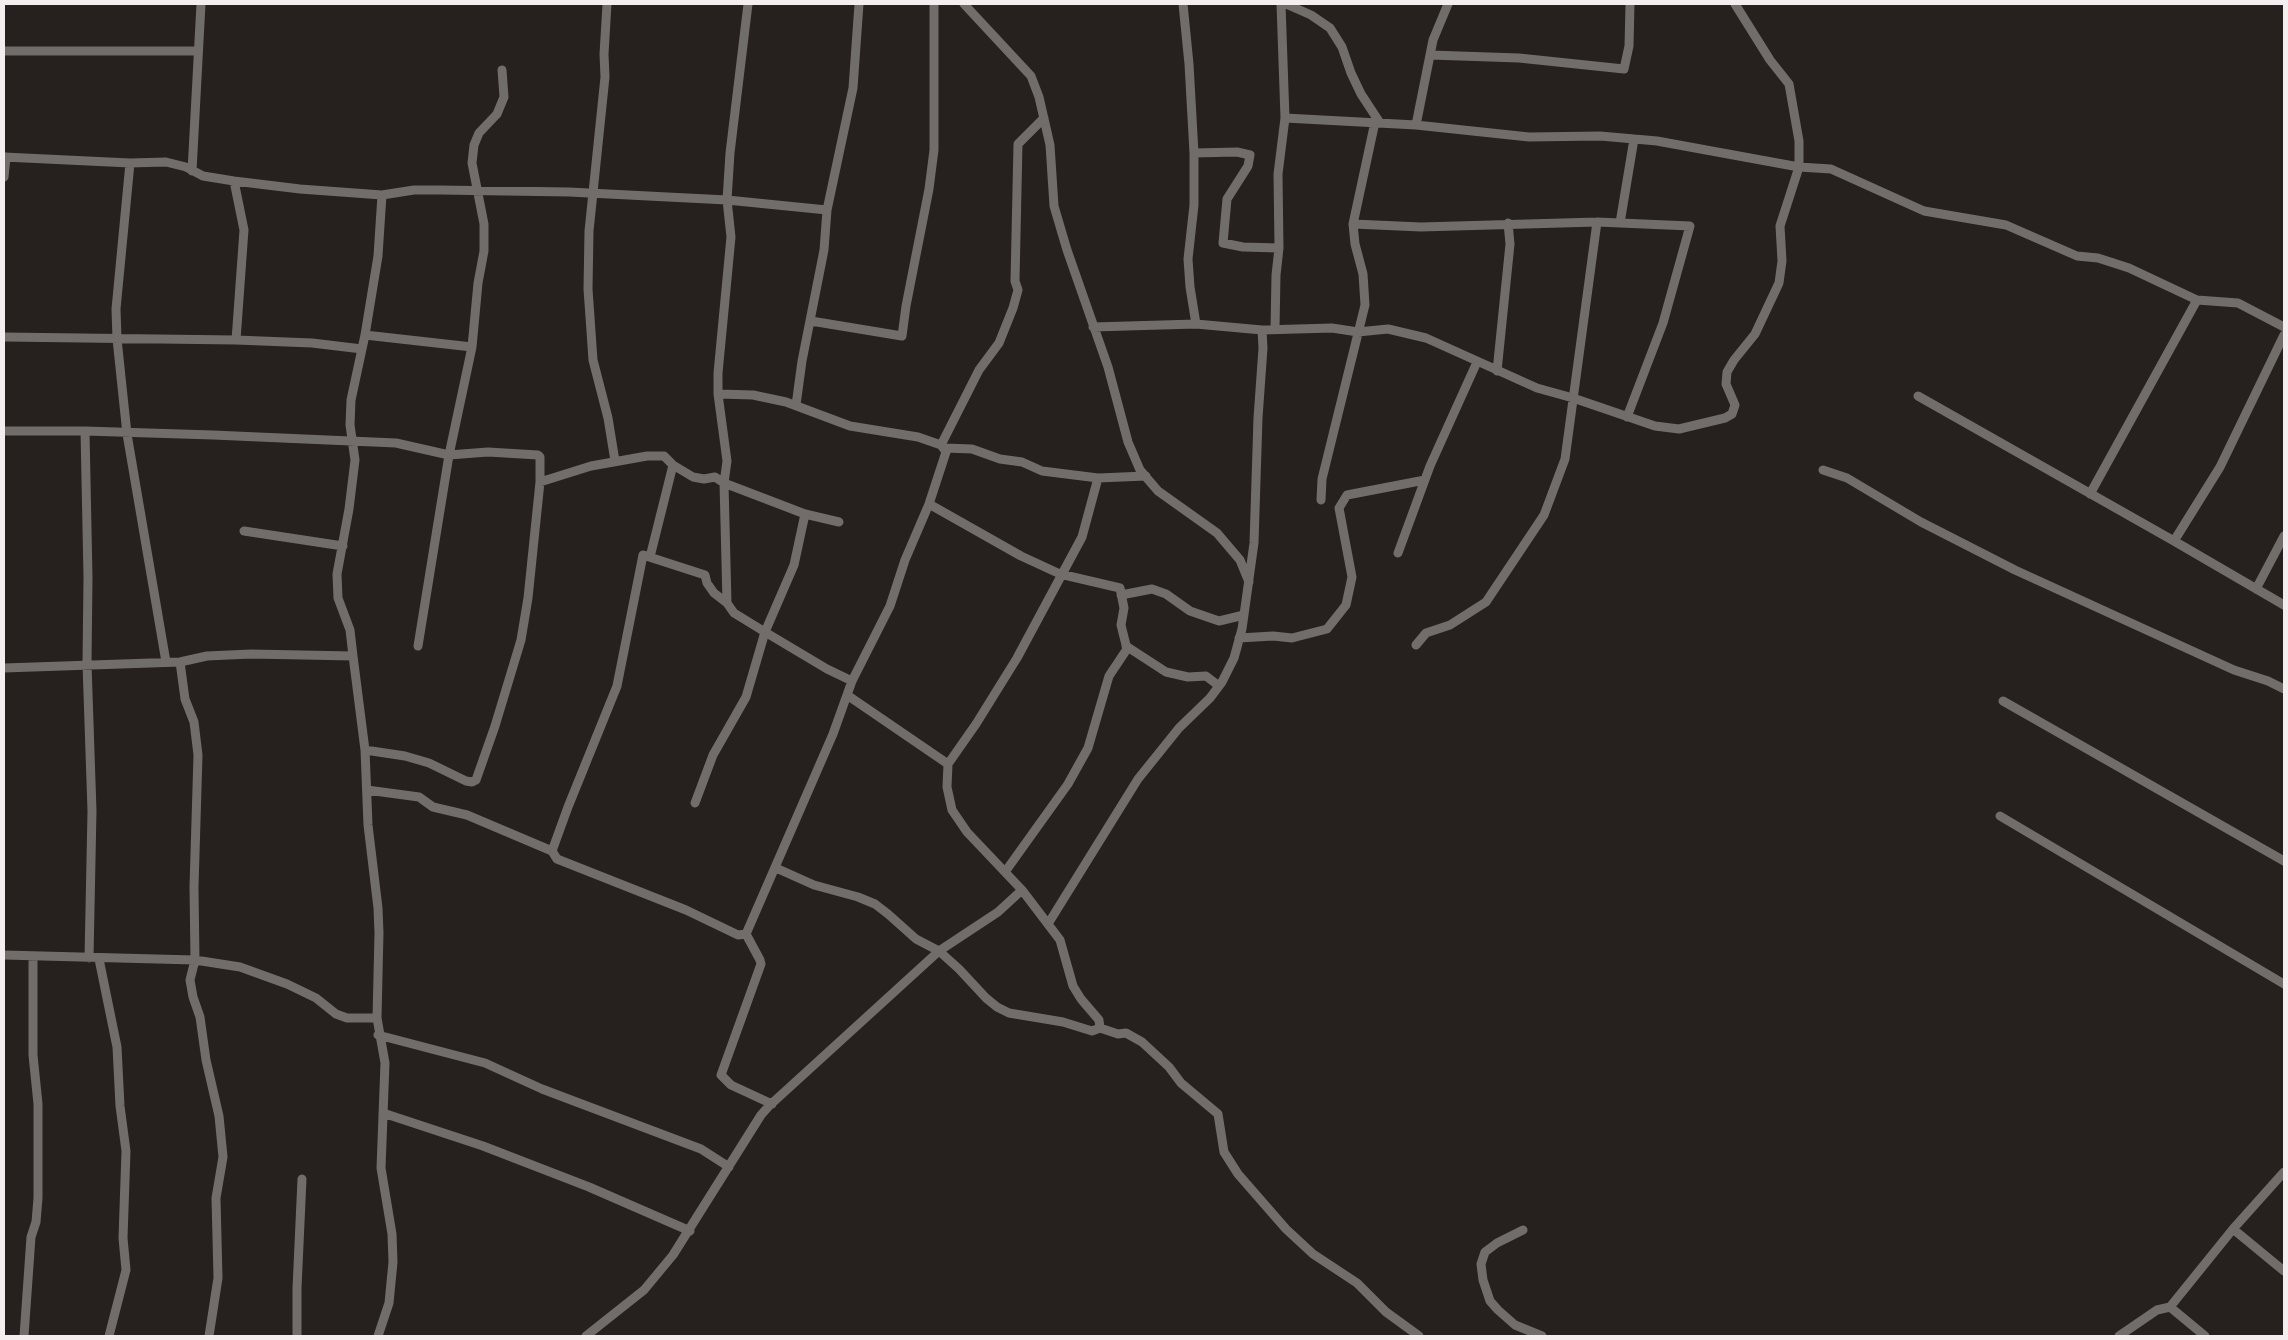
<!DOCTYPE html>
<html>
<head>
<meta charset="utf-8">
<style>
  body { margin:0 }
  #map { position:relative; width:2288px; height:1340px; overflow:hidden; background:#26201e; font-family:Mulish,sans-serif }
  canvas { display:block }
  .frame { position:absolute; inset:0; border:5px solid #f4efee; pointer-events:none }
</style>
</head>
<body>
<div id="map">
<canvas width="2288" height="1340"></canvas>
<div class="frame"></div>
</div>
<script>
const ctx = document.querySelector('canvas').getContext('2d');
ctx.lineJoin = 'round';
const poly = rows => new Path2D(rows.map(r => 'M' + r).join(''));
function strokePath(path, color, width, dash) { ctx.strokeStyle = color; ctx.lineWidth = width; ctx.lineCap = dash ? 'butt' : 'round'; ctx.setLineDash(dash || []); ctx.stroke(path); }
strokePath(poly([
  [607,4,604,54,605,77,589,231,588,289,593,360,608,418,615,461],
  [964,4,1031,76,1039,97,1050,145,1054,206,1067,250,1108,367,1128,442,1140,470,1158,491,1217,533,1240,560,1249,582],
  [1183,4,1189,64,1194,153,1194,205,1188,259,1190,287,1196,324],
  [1286,4,1311,15,1330,28,1342,47,1351,73,1361,94,1380,123],
  [4,51,197,51],
  [1430,55,1519,58,1624,69,1629,46,1630,4],
  [1285,118,1416,125,1529,137,1600,136,1657,141,1799,167,1831,169,1924,211,2006,225,2077,256,2098,258,2129,268,2197,300,2238,303,2284,327],
  [1416,125,1433,40,1448,4],
  [1194,153,1237,152,1250,155,1248,166,1227,199,1223,243,1243,247,1279,248],
  [4,157,130,163,166,162,186,167,203,176,234,181,300,189,382,195,414,190,440,190,569,192,727,200,827,210,853,88,859,4],
  [130,163,116,309,117,339,127,434,166,662],
  [192,171,201,4],
  [4,177,6,157],
  [234,181,244,230,236,340],
  [1620,223,1634,139],
  [1353,224,1421,227,1597,222],
  [811,321,902,336,906,306,929,189,934,150,934,4],
  [1093,327,1196,324,1262,330,1332,328,1358,332,1388,329,1426,338,1537,388,1573,398,1655,426,1679,429,1725,418,1732,414,1735,405,1726,384,1727,372,1734,360,1755,334,1779,283,1782,261,1780,226,1799,167,1799,141,1789,84,1770,60,1735,4],
  [1275,329,1276,275,1279,248,1278,174,1285,118,1281,4],
  [365,335,472,347],
  [2284,335,2220,467,2174,541,2284,605],
  [4,337,236,340,312,343,362,349],
  [1497,371,1510,244,1508,223],
  [1918,396,2174,541],
  [796,405,802,361,824,250,827,210],
  [4,431,85,431,213,435,396,443,449,455,488,452,538,455,540,457,540,482,528,598,521,640,495,726,476,780,472,782,466,781,429,763,405,756,365,750],
  [85,431,88,577,87,664,92,811,89,958],
  [941,445,979,370,999,343,1013,308,1018,290,1015,281,1018,144,1044,118],
  [945,448,972,449,1000,459,1022,462,1042,471,1098,478],
  [1823,470,1847,478,1921,522,2015,570,2234,670,2268,681,2284,689],
  [540,482,591,466,647,456,664,456,673,465,693,477,704,479,715,477,724,483,805,514,839,522],
  [2090,494,2197,300],
  [1321,500,1322,479,1365,305,1363,274,1355,244,1353,224,1375,122],
  [929,504,1021,556,1060,574,1120,588,1124,608,1121,625,1127,649],
  [805,514,794,565,765,632,827,669,852,681],
  [244,531,343,546],
  [1398,553,1430,466,1477,362],
  [650,557,673,465],
  [2256,589,2284,536],
  [1121,595,1152,589,1166,594,1190,611,1219,621,1244,615],
  [727,603,724,483,727,461,718,394,718,373,731,237,727,200,730,153,748,4],
  [1239,638,1273,636,1292,638,1327,629,1346,605,1352,577,1339,508,1347,495,1425,480],
  [1416,645,1426,633,1450,625,1486,602,1544,515,1565,459,1597,222,1690,226,1663,323,1627,417],
  [418,646,449,455,472,347,478,283,484,251,484,224,472,163,474,145,479,133,497,114,504,97,502,70],
  [353,656,365,750,368,825,378,908,379,933,377,1018,385,1063,381,1168,392,1234,393,1262,389,1303,378,1336],
  [180,662,185,699,194,722,198,755,194,887,195,960,190,980,193,997,200,1017,206,1060,219,1116,223,1157,216,1198,218,1278,209,1336],
  [4,668,180,662,207,656,251,654,353,656,350,630,338,598,337,574,349,509,355,460,350,425,351,400,365,335,378,256,382,195],
  [847,695,948,764,947,787,952,810,967,832,1022,890,1060,940,1073,986,1081,999,1099,1020,1100,1028],
  [2003,701,2284,861],
  [948,764,976,724,1017,658,1082,537,1098,478,1146,476],
  [367,790,419,797,433,807,467,815,552,851,557,859,686,910,738,935,746,934,833,734,852,681,890,606,905,560,929,504,946,452,941,445,918,437,850,426,786,402,753,395,718,394],
  [2000,816,2284,984],
  [552,851,568,807,617,686,643,555,705,575,707,583,714,593,727,603,734,613,765,632,746,697,713,755,695,803],
  [776,868,814,885,858,897,875,904,888,914,916,939,939,951,959,969,986,998,997,1007,1009,1013,1063,1022,1092,1031,1100,1028,1118,1034,1126,1033,1142,1042,1169,1067,1181,1083,1218,1114,1224,1152,1238,1174,1286,1229,1313,1254,1357,1283,1386,1312,1419,1336],
  [1005,872,1068,784,1088,748,1109,676,1127,649,1126,646,1166,672,1188,677,1206,676,1219,686],
  [1048,924,1138,779,1179,728,1210,698,1222,682,1234,658,1242,629,1254,543,1258,418,1263,348,1262,330],
  [746,934,760,960,761,964,721,1075,731,1085,772,1104],
  [4,955,195,960,240,967,287,984,316,998,336,1014,347,1018,377,1018],
  [99,959,117,1047,120,1106,126,1151,123,1238,126,1270,109,1336],
  [378,1035,485,1063,542,1089,701,1149,729,1167],
  [383,1113,483,1146,589,1187,690,1231],
  [2233,1229,2284,1271],
  [1523,1230,1497,1243,1485,1252,1481,1264,1483,1280,1490,1301,1498,1310,1515,1325,1542,1336],
  [2170,1307,2205,1336],
  [24,1336,31,1237,36,1222,38,1198,38,1104,33,1055,33,957],
  [297,1336,297,1288,302,1179],
  [586,1336,644,1290,673,1255,761,1115,769,1106,939,951,998,912,1022,890],
  [2119,1336,2157,1310,2170,1307,2233,1229,2284,1172]
]), '#706d6b', 9);
</script>
</body>
</html>
